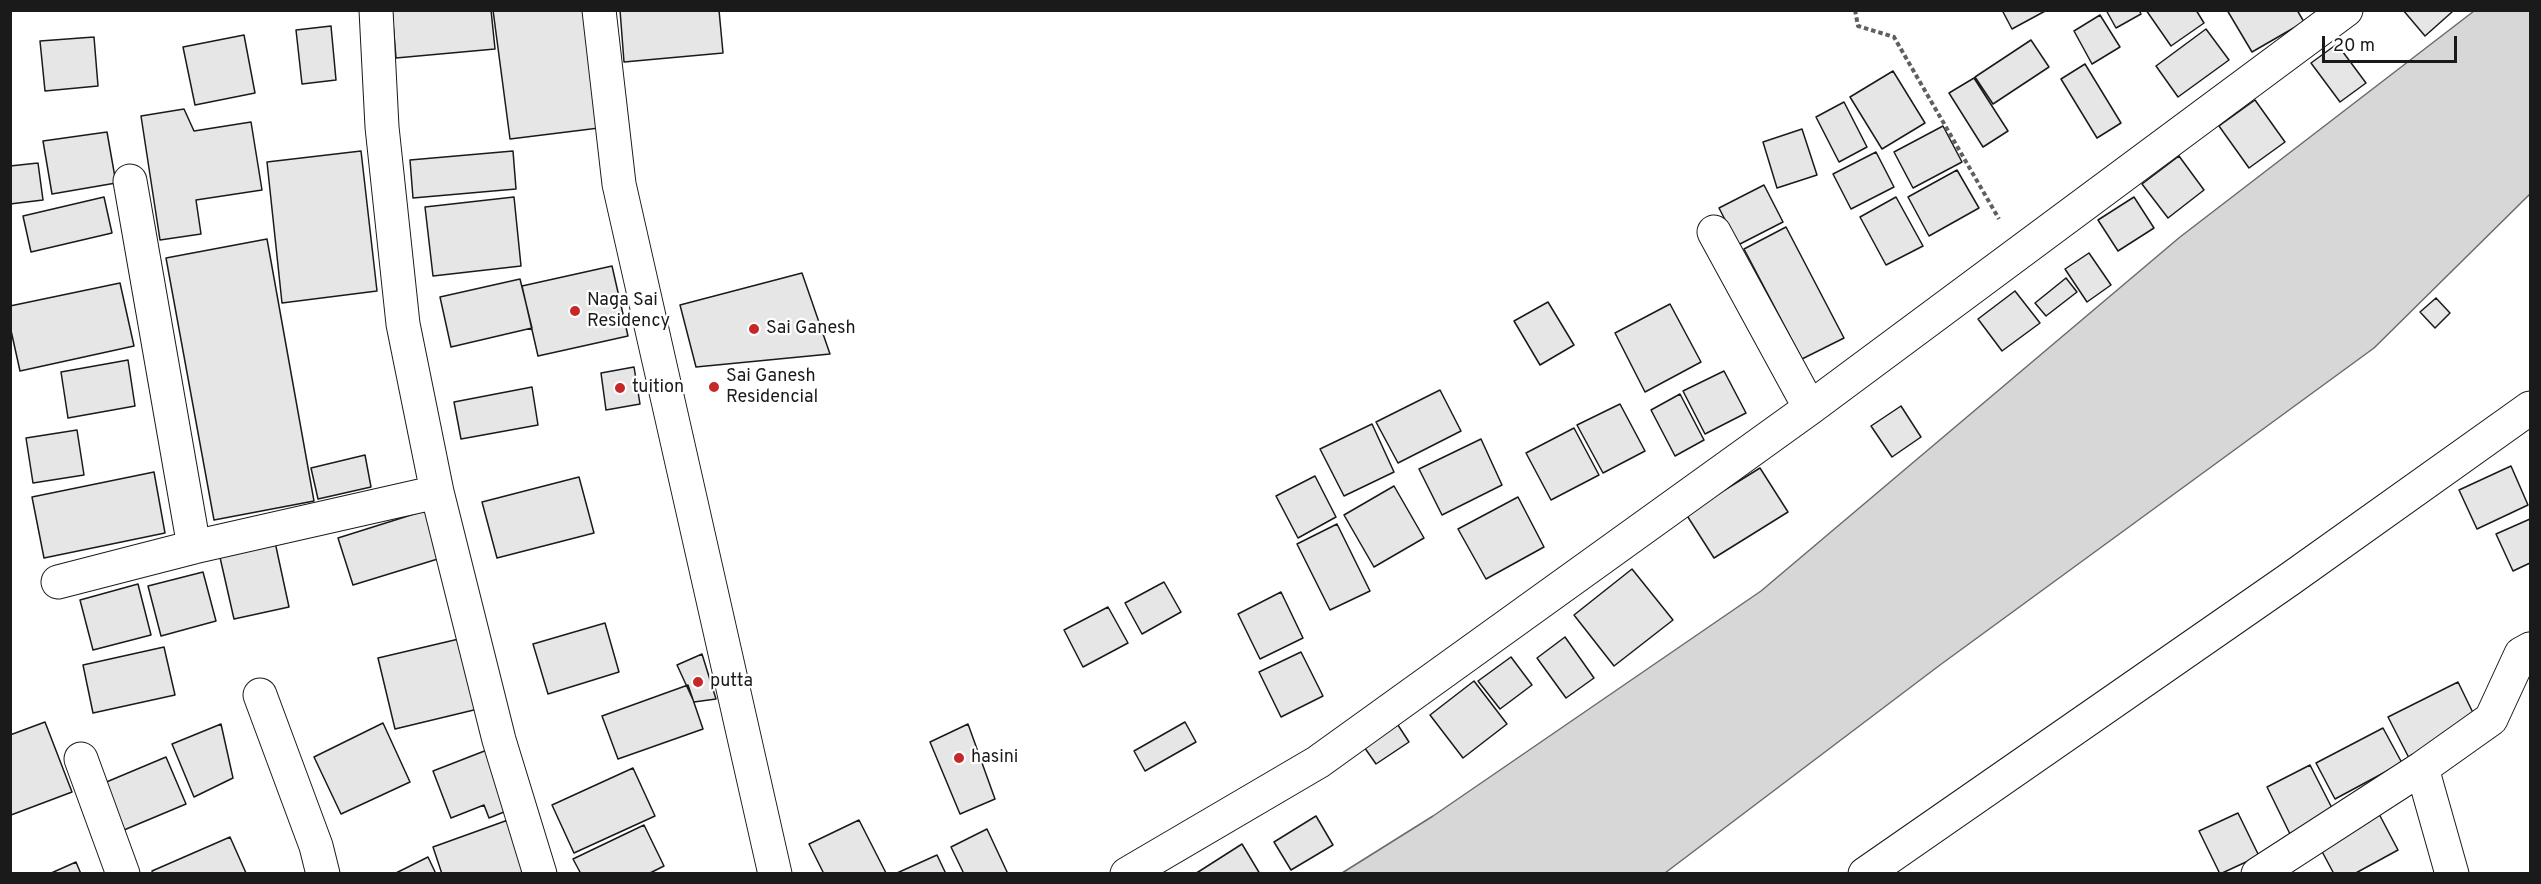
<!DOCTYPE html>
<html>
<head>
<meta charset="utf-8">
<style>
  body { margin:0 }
  #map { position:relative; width:2541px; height:884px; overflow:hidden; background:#fff; font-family:Overpass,sans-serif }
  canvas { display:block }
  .frame { position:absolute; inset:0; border:12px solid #1a1a1a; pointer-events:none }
  .scale { position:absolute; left:2322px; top:36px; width:135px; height:27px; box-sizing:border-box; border:3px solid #1a1a1a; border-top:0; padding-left:8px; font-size:18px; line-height:21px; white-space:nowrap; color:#1a1a1a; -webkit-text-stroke:4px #fff; paint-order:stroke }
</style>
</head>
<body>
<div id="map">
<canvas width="2541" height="884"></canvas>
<div class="frame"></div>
<div class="scale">20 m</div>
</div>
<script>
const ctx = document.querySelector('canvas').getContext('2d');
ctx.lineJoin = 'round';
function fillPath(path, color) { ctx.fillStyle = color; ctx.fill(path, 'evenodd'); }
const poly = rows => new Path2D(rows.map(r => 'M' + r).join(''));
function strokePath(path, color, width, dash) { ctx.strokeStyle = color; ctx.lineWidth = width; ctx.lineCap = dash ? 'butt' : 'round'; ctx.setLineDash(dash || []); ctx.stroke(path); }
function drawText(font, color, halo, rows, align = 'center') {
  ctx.font = font + ' Overpass,sans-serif'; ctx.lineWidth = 4.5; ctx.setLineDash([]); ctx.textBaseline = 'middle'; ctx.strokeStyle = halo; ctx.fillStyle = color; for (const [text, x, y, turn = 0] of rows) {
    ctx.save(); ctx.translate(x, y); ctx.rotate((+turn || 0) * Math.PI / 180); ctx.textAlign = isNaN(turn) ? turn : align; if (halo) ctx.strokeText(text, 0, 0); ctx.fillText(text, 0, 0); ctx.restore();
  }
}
const water = poly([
  [2474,11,2530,11,2530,194,2374,348,1940,665,1665,873,1342,873,1433,816,1761,591,2180,237,2474,11]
]);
fillPath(water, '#d7d7d7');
strokePath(water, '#6a6a6a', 1.5);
const building = poly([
  [392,10,491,10,495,49,396,58,392,10],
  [493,10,584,10,599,128,510,139,493,10],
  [620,10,719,10,723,53,624,62,620,10],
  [2002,10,2047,10,2012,29,2002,10],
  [2106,10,2139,10,2141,14,2116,28,2106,10],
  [2146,10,2196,10,2204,23,2171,46,2146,10],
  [2227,10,2297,10,2304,22,2252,52,2227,10],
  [2403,10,2451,10,2452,12,2425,36,2403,10],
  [2100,15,2120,47,2092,64,2074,31,2100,15],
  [331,26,336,80,302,84,296,30,331,26],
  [2206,29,2229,60,2178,97,2156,66,2206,29],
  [244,35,255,93,195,105,183,47,244,35],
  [94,37,98,86,45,91,40,41,94,37],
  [2031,40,2049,67,1993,104,1975,77,2031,40],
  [2337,44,2366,83,2340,102,2311,63,2337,44],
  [2085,64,2121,123,2097,138,2061,79,2085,64],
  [1893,71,1925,123,1882,149,1850,97,1893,71],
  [1974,78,2008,131,1983,147,1949,93,1974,78],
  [2255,100,2285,142,2249,168,2219,126,2255,100],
  [1844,102,1867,147,1839,162,1816,117,1844,102],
  [184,109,194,131,251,122,262,190,196,200,201,234,160,240,141,116,184,109],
  [1943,126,1962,162,1913,188,1894,152,1943,126],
  [1802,129,1817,175,1777,188,1763,142,1802,129],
  [107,132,116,183,52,194,43,141,107,132],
  [361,151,377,291,282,303,267,162,361,151],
  [513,151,516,189,413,198,410,160,513,151],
  [1876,152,1894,187,1851,209,1833,174,1876,152],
  [2179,156,2204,190,2168,218,2142,184,2179,156],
  [38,163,43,200,10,204,10,166,38,163],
  [1957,170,1979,208,1929,236,1908,197,1957,170],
  [1764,185,1783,222,1738,245,1719,208,1764,185],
  [104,197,112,233,31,252,23,216,104,197],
  [514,197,521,266,433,276,425,207,514,197],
  [1896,197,1923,246,1886,265,1860,217,1896,197],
  [2134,197,2154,228,2118,251,2098,220,2134,197],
  [1786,227,1844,338,1802,359,1744,249,1786,227],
  [267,239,314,501,214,520,166,258,267,239],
  [2089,253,2111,285,2087,302,2065,269,2089,253],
  [612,266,628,336,538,356,522,286,612,266],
  [802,273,830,354,696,367,680,305,802,273],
  [2066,278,2077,292,2046,316,2035,303,2066,278],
  [520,279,532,328,451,347,440,297,520,279],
  [120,283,134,346,20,371,10,326,10,306,120,283],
  [2015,291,2040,323,2002,351,1978,319,2015,291],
  [2436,298,2450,313,2435,328,2420,312,2436,298],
  [1548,302,1574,345,1540,365,1514,321,1548,302],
  [1670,304,1701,362,1645,392,1615,333,1670,304],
  [128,360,135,406,68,418,61,372,128,360],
  [634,367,640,404,606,410,601,373,634,367],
  [1724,371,1746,413,1705,434,1683,391,1724,371],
  [532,387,538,425,461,439,454,402,532,387],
  [1440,390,1461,431,1398,463,1376,422,1440,390],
  [1680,394,1704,440,1675,456,1651,410,1680,394],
  [1620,404,1645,451,1603,473,1577,425,1620,404],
  [1901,406,1921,437,1892,457,1871,426,1901,406],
  [1372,424,1394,472,1344,496,1320,449,1372,424],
  [1574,428,1599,475,1551,500,1526,453,1574,428],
  [77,430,84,475,33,483,26,438,77,430],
  [1481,439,1502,485,1442,515,1419,469,1481,439],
  [365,455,371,487,318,499,311,468,365,455],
  [2511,466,2528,505,2477,529,2459,490,2511,466],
  [1760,468,1788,512,1714,558,1686,514,1760,468],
  [154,472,165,533,44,558,32,497,154,472],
  [1315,476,1336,517,1298,538,1276,496,1315,476],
  [579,477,594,533,497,558,482,502,579,477],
  [1394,486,1424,538,1374,567,1344,515,1394,486],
  [1518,497,1544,547,1486,579,1458,529,1518,497],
  [427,510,441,558,353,585,338,538,427,510],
  [2530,519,2530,563,2513,571,2496,534,2530,519],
  [1337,524,1370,591,1330,610,1297,544,1337,524],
  [275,542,289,607,234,619,219,553,275,542],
  [1632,569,1673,620,1614,666,1574,615,1632,569],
  [203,572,216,621,161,636,148,586,203,572],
  [1164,582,1181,612,1142,634,1125,603,1164,582],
  [138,584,151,635,93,650,80,600,138,584],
  [1281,592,1303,638,1260,659,1238,614,1281,592],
  [1108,607,1128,643,1083,667,1064,630,1108,607],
  [605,623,619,672,548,694,533,644,605,623],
  [1565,637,1594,678,1566,698,1537,658,1565,637],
  [463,638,478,709,395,729,378,658,463,638],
  [164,647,175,695,93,713,83,665,164,647],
  [1301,652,1323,696,1281,717,1259,672,1301,652],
  [702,654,716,699,694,702,677,665,702,654],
  [1511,657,1532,685,1500,709,1478,681,1511,657],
  [1474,681,1507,724,1463,758,1430,715,1474,681],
  [2458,682,2478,723,2409,758,2388,717,2458,682],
  [688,685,703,729,618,759,602,716,688,685],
  [45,722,72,792,11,815,10,735,45,722],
  [1185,722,1196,742,1145,771,1134,751,1185,722],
  [1396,722,1409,742,1376,764,1362,744,1396,722],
  [383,723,410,782,341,814,314,757,383,723],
  [221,724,233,778,194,797,172,744,221,724],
  [968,724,995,799,960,814,930,742,968,724],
  [2383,728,2402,763,2335,799,2316,763,2383,728],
  [487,750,509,810,489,818,484,805,451,818,433,771,487,750],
  [166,757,186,804,124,830,104,783,166,757],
  [2310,765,2334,812,2290,834,2267,787,2310,765],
  [633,768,655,816,574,853,552,805,633,768],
  [2378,812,2398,850,2354,874,2334,874,2318,844,2378,812],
  [2238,813,2259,856,2220,874,2199,831,2238,813],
  [1316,816,1333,845,1291,870,1274,842,1316,816],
  [508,820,525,871,517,874,442,874,433,847,508,820],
  [859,820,886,873,824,874,809,844,859,820],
  [644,825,664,866,648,874,581,874,573,859,644,825],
  [987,829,1008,874,964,874,951,847,987,829],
  [230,837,246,873,153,874,152,871,230,837],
  [1242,844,1260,874,1195,874,1242,844],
  [937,855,946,874,897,874,897,873,937,855],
  [428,857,436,874,394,874,428,857],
  [76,862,81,874,49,874,76,862]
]);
fillPath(building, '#e6e6e6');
strokePath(building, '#1a1a1a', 1.5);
const minor = poly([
  [376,10,382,127,403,324,437,492,499,740,540,874],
  [599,10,619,184,775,874],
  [130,181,194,547],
  [1714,232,1810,408],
  [58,582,194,547,437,492],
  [260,695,316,846,323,874],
  [81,759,123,874],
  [2422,768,2452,874],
  [1127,874,1318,762,1810,408,2346,10],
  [1865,874,2290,579,2530,408],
  [2258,874,2422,768,2491,719,2521,654,2530,649]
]);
strokePath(minor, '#1a1a1a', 35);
strokePath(poly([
  [1855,10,1858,26,1894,37,1999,219]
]), '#5f5f5f', 4, [4.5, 3]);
strokePath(minor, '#fff', 33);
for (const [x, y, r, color] of [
  [575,311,6,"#c62828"],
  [754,329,6,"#c62828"],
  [714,387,6,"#c62828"],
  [620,388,6,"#c62828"],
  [698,682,6,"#c62828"],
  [959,758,6,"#c62828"]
]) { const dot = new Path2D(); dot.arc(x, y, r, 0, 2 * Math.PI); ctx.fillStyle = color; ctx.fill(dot); strokePath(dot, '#fff', 2); }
drawText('18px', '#1a1a1a', '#fff', [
  ["Naga Sai",587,301],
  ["Residency",587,322],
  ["Sai Ganesh",766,329],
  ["Sai Ganesh",726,377],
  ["Residencial",726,398],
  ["tuition",632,388],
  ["putta",710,682],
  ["hasini",971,758]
], 'left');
</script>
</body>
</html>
